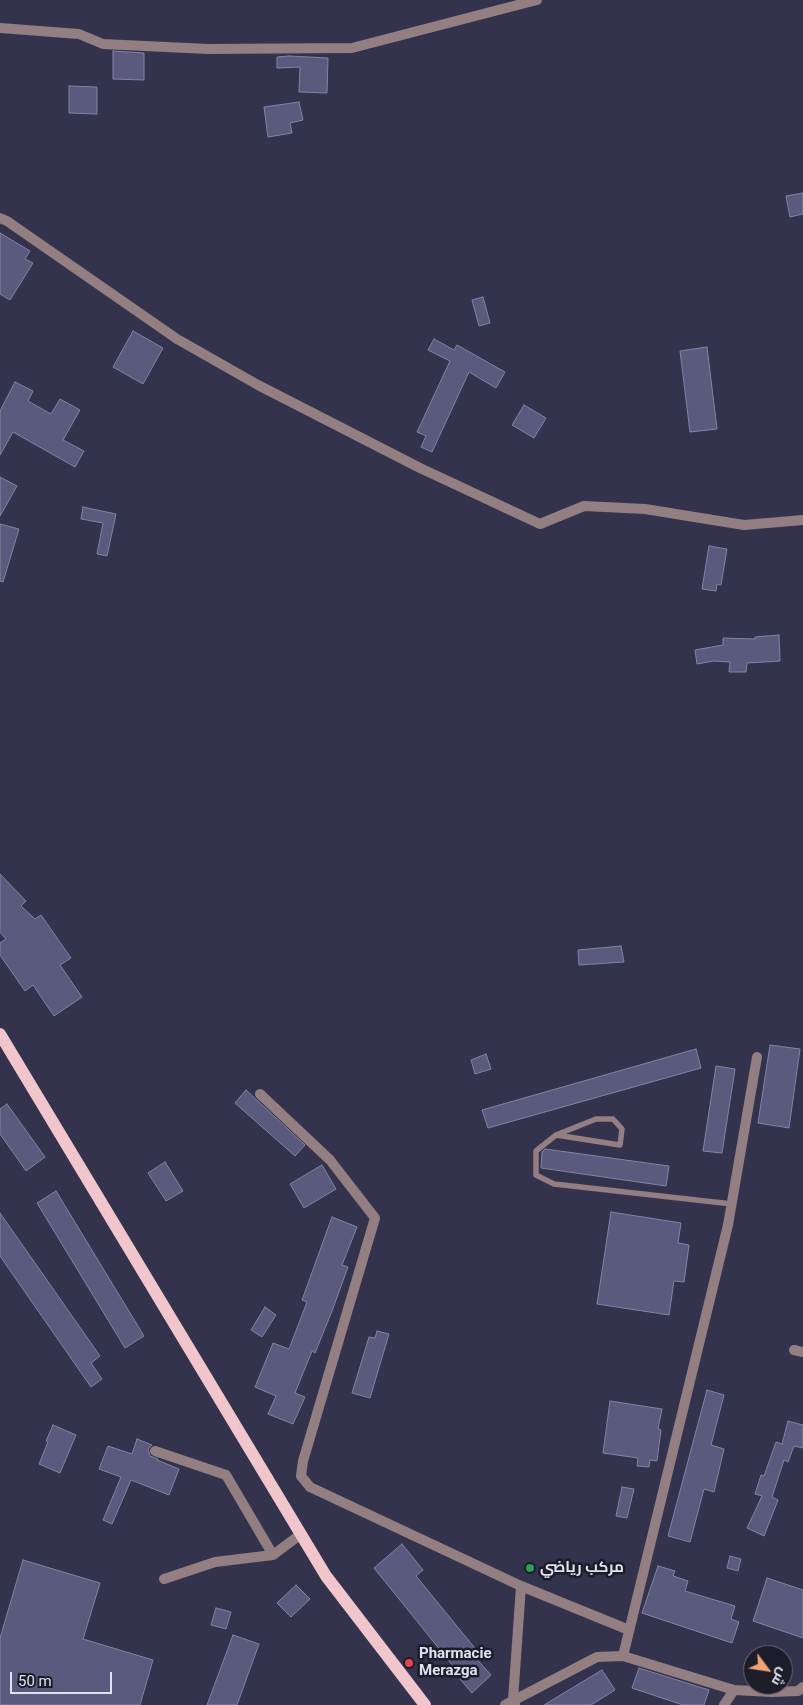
<!DOCTYPE html>
<html>
<head>
<meta charset="utf-8">
<style>
  body { margin:0 }
  #map { position:relative; width:803px; height:1705px; overflow:hidden; background:#34334e; font-family:Roboto,Cairo,sans-serif }
  canvas { display:block }
  .north { position:absolute; left:743px; top:1645px; width:50px; height:50px; box-sizing:border-box; background:#1d1d29; border:1px solid #6b6b79; border-radius:50%; rotate:121deg; font-size:14px; font-weight:700; line-height:20px; text-align:center; color:#e0e1f2 }
  .north::after { content:''; display:block; margin:auto; width:18px; height:22px; background:#efa376; clip-path:polygon(50% 0,100% 100%,50% 72%,0 100%) }
  .scale { position:absolute; left:10px; top:1672px; width:102px; height:22px; box-sizing:border-box; border:2px solid #e0e1f2; border-top:0; padding-left:6px; font-size:15px; line-height:18px; white-space:nowrap; color:#e0e1f2; -webkit-text-stroke:4px #1d1d29; paint-order:stroke }
</style>
</head>
<body>
<div id="map">
<canvas width="803" height="1705"></canvas>
<div class="north">ش</div>
<div class="scale">50 m</div>
</div>
<script>
const ctx = document.querySelector('canvas').getContext('2d');
ctx.lineJoin = 'round';
function fillPath(path, color) { ctx.fillStyle = color; ctx.fill(path, 'evenodd'); }
const poly = rows => new Path2D(rows.map(r => 'M' + r).join(''));
function strokePath(path, color, width, dash) { ctx.strokeStyle = color; ctx.lineWidth = width; ctx.lineCap = dash ? 'butt' : 'round'; ctx.setLineDash(dash || []); ctx.stroke(path); }
function drawText(font, color, halo, rows, align = 'center') {
  ctx.font = font + ' Roboto,Cairo,sans-serif'; ctx.lineWidth = 5; ctx.setLineDash([]); ctx.textBaseline = 'middle'; ctx.strokeStyle = halo; ctx.fillStyle = color; for (const [text, x, y, turn = 0] of rows) {
    ctx.save(); ctx.translate(x, y); ctx.rotate((+turn || 0) * Math.PI / 180); ctx.textAlign = isNaN(turn) ? turn : align; if (halo) ctx.strokeText(text, 0, 0); ctx.fillText(text, 0, 0); ctx.restore();
  }
}
const building = poly([
  [113,51,144,53,144,80,113,79,113,51],
  [289,56,328,58,327,93,299,92,300,67,277,68,277,57,289,56],
  [69,86,97,87,97,114,69,113,69,86],
  [299,102,303,120,290,123,292,133,268,137,264,107,299,102],
  [803,193,803,214,790,217,786,196,803,193],
  [0,233,30,251,25,259,33,263,10,300,0,294,0,233],
  [483,297,490,323,479,326,472,300,483,297],
  [133,331,163,348,143,384,113,367,133,331],
  [434,339,454,350,457,345,505,372,496,388,469,372,432,452,421,447,426,436,417,432,450,361,428,350,434,339],
  [707,347,717,429,690,432,680,351,707,347],
  [15,382,33,391,28,401,51,414,60,399,80,410,63,440,84,451,75,467,13,432,0,455,0,411,15,382],
  [524,405,546,418,534,438,512,425,524,405],
  [0,477,17,486,0,516,0,477],
  [83,507,116,514,107,556,97,554,103,523,81,519,83,507],
  [0,524,19,529,3,582,0,581,0,524],
  [709,546,727,549,721,585,717,584,716,591,702,589,709,546],
  [779,635,780,661,747,663,746,672,729,672,730,662,714,661,697,664,695,650,723,645,723,638,755,639,755,637,779,635],
  [0,874,26,901,21,906,35,919,41,915,71,958,60,965,82,997,54,1016,33,985,25,991,0,955,0,943,6,939,0,932,0,874],
  [621,946,624,962,579,965,578,950,621,946],
  [770,1045,800,1049,789,1128,758,1123,770,1045],
  [696,1049,701,1068,488,1128,482,1110,696,1049],
  [486,1054,491,1069,475,1074,471,1060,486,1054],
  [716,1066,735,1069,722,1153,703,1151,716,1066],
  [246,1090,305,1145,295,1156,235,1103,246,1090],
  [7,1104,45,1157,26,1171,0,1134,0,1109,7,1104],
  [545,1149,669,1166,666,1186,541,1168,542,1152,545,1149],
  [165,1162,183,1191,166,1201,148,1173,165,1162],
  [322,1165,336,1189,304,1208,290,1184,322,1165],
  [56,1191,144,1336,125,1348,37,1203,56,1191],
  [611,1212,681,1223,678,1243,689,1245,684,1282,674,1281,669,1315,597,1304,611,1212],
  [0,1213,100,1356,91,1363,102,1379,91,1387,0,1256,0,1213],
  [332,1217,357,1227,342,1265,348,1267,332,1311,315,1353,312,1351,295,1393,305,1397,293,1424,268,1414,276,1396,255,1387,273,1343,289,1349,307,1302,302,1300,332,1217],
  [265,1307,276,1315,262,1337,251,1330,265,1307],
  [377,1331,389,1334,370,1398,352,1393,369,1337,375,1338,377,1331],
  [707,1390,724,1395,711,1445,724,1449,714,1492,704,1489,690,1542,668,1536,707,1390],
  [610,1401,662,1409,658,1429,661,1430,657,1461,650,1460,649,1467,637,1466,638,1458,603,1453,610,1401],
  [788,1421,803,1425,803,1448,794,1446,788,1462,784,1460,772,1497,778,1500,764,1536,747,1528,762,1496,755,1494,761,1475,764,1476,776,1442,782,1444,788,1421],
  [53,1425,76,1435,60,1473,39,1464,48,1442,46,1441,53,1425],
  [137,1439,152,1445,148,1449,150,1456,158,1459,157,1460,179,1469,169,1495,131,1480,112,1524,103,1520,121,1477,99,1469,108,1446,132,1454,137,1439],
  [622,1487,634,1489,627,1518,616,1516,622,1487],
  [402,1544,423,1570,416,1576,478,1652,474,1656,491,1675,472,1693,460,1679,462,1677,374,1568,402,1544],
  [730,1556,741,1559,738,1571,727,1568,730,1556],
  [23,1560,100,1583,83,1639,153,1660,140,1705,0,1705,0,1638,23,1560],
  [658,1566,675,1571,673,1576,688,1581,685,1591,735,1606,731,1619,739,1622,732,1643,642,1613,658,1566],
  [767,1578,803,1590,803,1638,753,1621,767,1578],
  [296,1585,310,1599,291,1617,277,1603,296,1585],
  [216,1608,231,1612,226,1629,211,1625,216,1608],
  [233,1635,259,1644,237,1705,207,1705,233,1635],
  [639,1668,709,1690,704,1705,683,1705,632,1688,639,1668],
  [602,1670,615,1690,591,1705,544,1705,602,1670]
]);
fillPath(building, '#5a5a7f');
strokePath(building, '#8383a2', 1);
strokePath(poly([
  [556,1135,596,1119,613,1119,622,1129,620,1145,556,1135,536,1151,536,1175,554,1184,732,1204]
]), '#937e81', 5.5);
strokePath(poly([
  [0,28,79,34,103,44,208,49,352,48,537,0],
  [0,218,7,221,177,339,258,385,420,468,540,524,584,506,645,509,744,525,803,520],
  [260,1094,330,1160,375,1218,303,1461,301,1476,310,1487,521,1586,629,1630],
  [794,1350,803,1352],
  [155,1451,226,1475,273,1555,301,1534],
  [164,1579,215,1562,273,1555],
  [623,1656,728,1225,757,1057],
  [515,1704,513,1700,521,1586],
  [505,1705,597,1657,623,1656,734,1690,772,1692,798,1691,803,1687],
  [724,1705,734,1690]
]), '#937e81', 10);
strokePath(poly([
  [0,1034,326,1576,425,1705]
]), '#f0c5cc', 12);
for (const [x, y, r, color] of [
  [530,1568,5,"#2e9e5b"],
  [409,1663,5,"#e0444e"]
]) { const dot = new Path2D(); dot.arc(x, y, r, 0, 2 * Math.PI); ctx.fillStyle = color; ctx.fill(dot); strokePath(dot, '#1d1d29', 2); }
drawText('bold 15px', '#e0e1f2', '#1d1d29', [
  ["مركب رياضي",540,1568],
  ["Pharmacie",419,1654],
  ["Merazga",419,1671]
], 'left');
</script>
</body>
</html>
